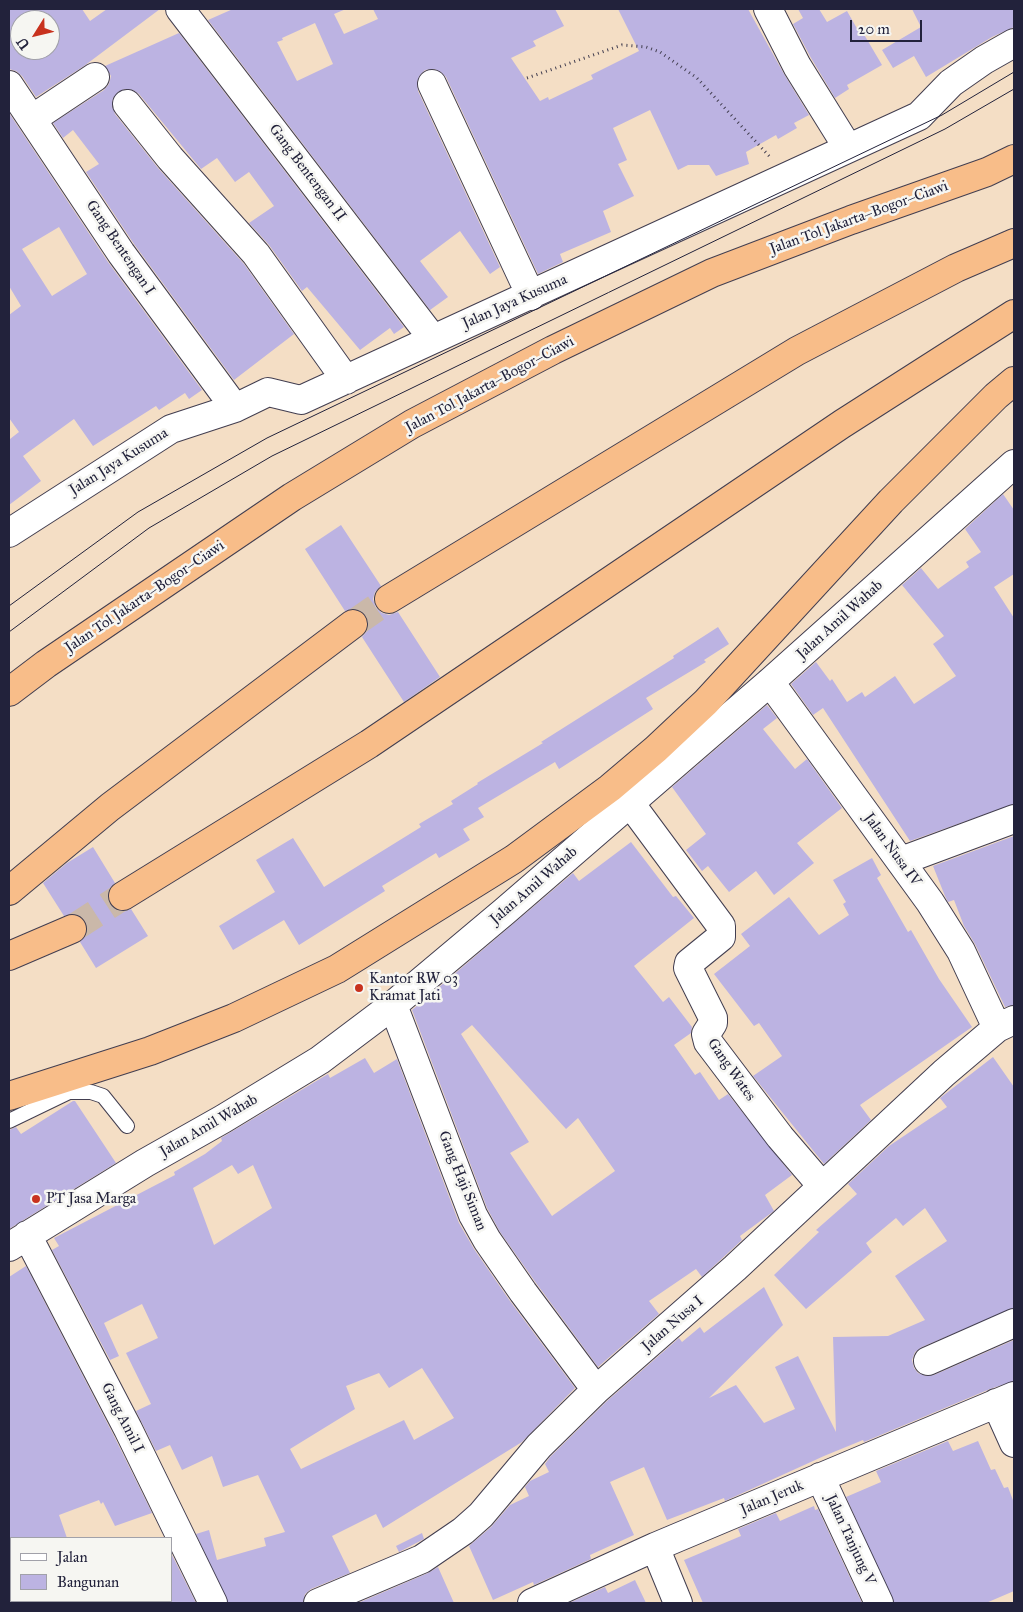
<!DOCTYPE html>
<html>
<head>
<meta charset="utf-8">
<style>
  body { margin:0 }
  #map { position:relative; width:1023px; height:1612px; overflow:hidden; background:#f4dec5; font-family:"IM FELL Great Primer",serif }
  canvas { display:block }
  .frame { position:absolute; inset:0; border:10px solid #22223b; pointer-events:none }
  .legend { position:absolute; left:10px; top:1537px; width:162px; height:65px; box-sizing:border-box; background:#f6f6f2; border:1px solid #a1a1a9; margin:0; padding:6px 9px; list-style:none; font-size:15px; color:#22223b }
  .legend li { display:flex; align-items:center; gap:10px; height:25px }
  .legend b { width:25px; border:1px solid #a1a1a9 }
  .north { position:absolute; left:10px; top:10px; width:50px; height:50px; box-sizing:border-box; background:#f6f6f2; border:1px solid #a1a1a9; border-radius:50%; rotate:234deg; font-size:14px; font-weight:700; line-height:20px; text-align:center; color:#22223b }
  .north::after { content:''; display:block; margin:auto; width:18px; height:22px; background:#c8321e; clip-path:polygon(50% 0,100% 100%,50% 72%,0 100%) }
  .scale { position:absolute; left:850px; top:20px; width:72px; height:22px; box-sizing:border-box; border:2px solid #22223b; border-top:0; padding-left:6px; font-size:15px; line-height:18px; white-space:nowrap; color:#22223b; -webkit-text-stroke:4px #f6f6f2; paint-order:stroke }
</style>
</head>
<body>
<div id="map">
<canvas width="1023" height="1612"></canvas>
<div class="frame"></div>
<ul class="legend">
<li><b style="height:6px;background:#fff"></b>Jalan</li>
<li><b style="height:14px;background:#bcb3e2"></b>Bangunan</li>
</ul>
<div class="north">U</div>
<div class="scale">20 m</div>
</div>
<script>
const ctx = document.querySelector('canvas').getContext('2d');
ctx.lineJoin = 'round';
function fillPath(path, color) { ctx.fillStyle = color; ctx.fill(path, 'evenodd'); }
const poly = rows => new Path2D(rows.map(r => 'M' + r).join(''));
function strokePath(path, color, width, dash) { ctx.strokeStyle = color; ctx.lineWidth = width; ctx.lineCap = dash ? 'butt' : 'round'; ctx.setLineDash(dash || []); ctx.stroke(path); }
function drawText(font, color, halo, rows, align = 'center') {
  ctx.font = font + ' "IM FELL Great Primer",serif'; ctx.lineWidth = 5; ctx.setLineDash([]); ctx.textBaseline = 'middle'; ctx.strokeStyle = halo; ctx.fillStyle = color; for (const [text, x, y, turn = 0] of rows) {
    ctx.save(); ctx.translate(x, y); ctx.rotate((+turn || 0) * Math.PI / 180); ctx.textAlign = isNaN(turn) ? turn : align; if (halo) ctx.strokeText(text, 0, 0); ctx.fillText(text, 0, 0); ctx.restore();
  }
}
fillPath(poly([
  [9,9,82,9,90,21,107,9,160,9,84,66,36,97,22,76,16,71,9,69],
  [20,20,50,20,50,50,20,50],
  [233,9,346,9,334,14,344,34,378,19,373,9,555,9,564,26,533,41,536,46,511,58,540,101,548,97,549,100,593,79,591,75,639,51,618,9,748,9,784,74,809,115,794,123,797,128,778,139,776,135,746,152,749,164,716,176,709,165,688,165,678,170,650,110,613,128,627,160,618,164,634,196,603,211,611,232,560,254,563,262,538,274,446,77,441,72,434,69,425,70,420,75,417,82,418,91,500,267,490,274,460,231,420,261,448,297,430,310,208,20],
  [315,23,333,64,297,81,277,42,283,40,282,38],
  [798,9,819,9,827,22,847,11,859,32,862,31,882,65,847,85,849,89,835,98,811,58,793,24,803,18],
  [912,9,1014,9,1014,27,992,37,926,77,914,56,893,68,882,50,921,27],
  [179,33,404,327,394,334,390,328,360,350,307,287,302,291,269,245,249,223,274,206,249,172,235,182,217,158,201,169,139,94,133,90,125,89,118,92,113,98,112,106,115,114,158,168,244,264,294,334,234,380,134,244,86,172,99,164,73,130,63,138,53,123,104,90,109,84,111,76,105,66],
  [9,113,108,262,202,390,189,399,185,393,159,410,156,406,93,446,74,419,23,456,41,481,9,505,9,437,10,439,19,432,9,418,9,315,21,306,9,286],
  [59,227,87,274,52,296,22,249],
  [1003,494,1014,510,1014,574,994,587,1014,618,1014,804,910,841,823,708,813,715,791,684,816,662,830,681,832,679,847,702,862,692,865,697,895,676,914,704,956,676,933,644,944,636,902,585,921,568,938,589,969,567,966,562,981,552,965,529],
  [341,525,381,586,375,592,373,599,376,608,382,613,389,615,398,612,440,677,404,702,362,637,368,630,368,622,366,615,359,609,345,611,305,549],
  [718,627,729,644,704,660,706,662,646,698,653,709,559,769,555,762,478,808,484,817,463,829,470,840,439,858,436,853,382,886,385,891,299,945,284,920,233,950,219,926,275,892,256,860,293,838,324,887,421,827,419,824,453,804,451,801,478,784,477,783,543,743,541,742,674,658,673,656],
  [767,705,777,718,763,729,795,769,807,759,842,808,797,843,814,863,774,895,756,871,729,892,708,866,702,871,686,850,706,834,672,787],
  [1014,836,1014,1005,1005,1007,975,944,964,926,954,900,948,902,945,896,933,866],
  [631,842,673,897,676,896,694,918,634,966,663,1002,669,997,692,1027,691,1033,674,1045,695,1075,700,1072,719,1100,728,1094,792,1175,765,1195,774,1211,740,1236,742,1240,702,1277,696,1269,649,1301,659,1314,598,1367,536,1283,500,1232,487,1208,412,1010,573,873,579,881],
  [472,1025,566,1129,578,1118,615,1171,552,1216,510,1153,529,1142,461,1034],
  [93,847,115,883,110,888,107,896,110,905,116,910,123,912,131,909,148,936,96,968,80,942,87,931,86,922,82,917,74,914,64,916,43,883,67,863],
  [872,858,881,875,877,878,908,932,911,930,939,979,972,1027,860,1105,871,1120,824,1164,753,1076,782,1056,759,1023,754,1026,714,974,750,946,741,934,789,897,819,935,849,915,843,904,846,902,833,880],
  [993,1057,1014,1087,1014,1308,922,1347,915,1352,912,1360,914,1368,918,1373,926,1376,934,1375,1014,1340,1014,1381,990,1389,864,1442,863,1440,824,1456,725,1501,724,1498,667,1520,644,1467,610,1482,634,1535,590,1555,591,1559,534,1585,533,1582,493,1600,469,1546,491,1527,510,1505,529,1496,525,1487,530,1481,549,1472,545,1464,550,1457,607,1401,679,1338,682,1342,700,1327,704,1333,764,1287,783,1325,709,1398,736,1385,764,1423,795,1409,775,1367,798,1356,836,1432,833,1337,888,1336,925,1320,895,1276,947,1241,925,1208,903,1226,896,1218,866,1243,872,1252,806,1309,774,1275,819,1232,816,1230,857,1194,848,1184,889,1146,947,1107,940,1098],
  [365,1058,374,1073,397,1059,459,1223,474,1249,510,1301,575,1388,522,1442,383,1528,376,1514,332,1536,350,1573,311,1589,305,1594,303,1603,228,1603,196,1534,209,1530,217,1560,266,1546,264,1538,285,1532,258,1475,223,1487,212,1456,182,1470,170,1445,156,1451,136,1411,151,1404,126,1353,158,1338,142,1304,104,1323,119,1356,110,1360,52,1250,59,1246,54,1238,175,1175,174,1172,205,1154,222,1141,221,1138,328,1074,330,1078],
  [232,1165,238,1174,253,1165,272,1208,214,1245,193,1188],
  [422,1368,454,1418,414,1440,404,1420,301,1469,290,1449,355,1409,346,1386,379,1373,389,1388],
  [73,1101,75,1101,116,1163,9,1229,9,1130,16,1127,21,1134],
  [26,1266,114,1436,152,1513,115,1526,103,1502,101,1504,99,1500,59,1515,67,1538,9,1538,9,1277],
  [948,1441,953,1451,978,1441,991,1470,995,1469,1004,1488,1008,1487,1014,1503,1014,1591,986,1603,894,1603,846,1497,881,1482,876,1471],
  [814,1506,815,1510,818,1509,862,1603,703,1603,684,1560,741,1536,738,1529,776,1513,780,1521],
  [422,1533,424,1539,399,1552,396,1546],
  [171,1553,196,1603,171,1603],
  [438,1567,454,1603,358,1603,428,1573],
  [635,1580,646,1603,569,1603,605,1587,608,1593]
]), '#bcb3e2');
strokePath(poly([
  [353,624,389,599],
  [72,929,123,896]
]), '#cab8a9', 28, [28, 14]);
const lane = poly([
  [9,1121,69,1092,91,1092,103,1096,127,1126]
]);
const street = poly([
  [180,9,433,339],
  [768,9,797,66,848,148],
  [432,84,531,296],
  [9,85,121,253,235,408],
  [127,104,170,158,256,254,346,380],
  [32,119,95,77],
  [9,533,171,429,235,408,268,392,301,400,919,116,951,83,984,60,1014,43],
  [770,682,930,902,961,951,997,1028],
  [630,803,721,926,721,937,689,963,688,968,713,1018,713,1023,706,1034,708,1042,780,1137,822,1186],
  [901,861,1014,819],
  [393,1005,473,1215,487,1240,523,1292,596,1390],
  [27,1235,128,1429,213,1603],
  [9,1247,145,1163,223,1119,320,1060,393,1005,505,911,770,682,1014,464],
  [928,1361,1014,1323],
  [996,1403,1014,1443],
  [820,1477,879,1603],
  [655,1547,678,1603],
  [318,1603,422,1559,463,1531,481,1515,539,1446,596,1390,735,1268,944,1073,997,1028,1014,1020],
  [532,1603,655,1547,1014,1396]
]);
const highway = poly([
  [389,599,797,351,956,268,1014,243],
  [9,692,46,664,292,497,412,424,553,350,712,273,851,220,987,172,1014,159],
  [9,891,110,807,353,624],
  [123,896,369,744,842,424,1014,314],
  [9,956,72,929],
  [9,1096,150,1051,234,1018,337,969,514,859,610,788,656,749,706,702,891,501,996,396,1014,381]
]);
strokePath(lane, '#423e50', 16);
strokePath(street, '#423e50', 30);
strokePath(highway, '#423e50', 30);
strokePath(poly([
  [527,78,622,45,646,47,660,52,697,78,770,157]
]), '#423e50', 3, [1, 4]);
strokePath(lane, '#fff', 14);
strokePath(street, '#fff', 28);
strokePath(highway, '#f8bd89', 28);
strokePath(poly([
  [9,606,138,512,267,438,942,115,1014,72],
  [9,632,149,528,272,456,945,129,1014,89]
]), '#22223b', 1);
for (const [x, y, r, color] of [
  [359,988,5,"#c8321e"],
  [36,1199,5,"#c8321e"]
]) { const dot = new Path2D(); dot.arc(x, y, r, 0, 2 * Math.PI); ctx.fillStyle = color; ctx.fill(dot); strokePath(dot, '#f6f6f2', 2); }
drawText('15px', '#22223b', '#f6f6f2', [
  ["Gang Bentengan II",307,173,53],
  ["Jalan Tol Jakarta–Bogor–Ciawi",859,218,-20],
  ["Gang Bentengan I",120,248,56],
  ["Jalan Jaya Kusuma",515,302,-24],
  ["Jalan Tol Jakarta–Bogor–Ciawi",490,385,-28],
  ["Jalan Jaya Kusuma",119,462,-32],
  ["Jalan Tol Jakarta–Bogor–Ciawi",145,597,-34],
  ["Jalan Amil Wahab",840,620,-42],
  ["Jalan Nusa IV",892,850,54],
  ["Jalan Amil Wahab",534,886,-41],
  ["Gang Wates",731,1070,55],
  ["Jalan Amil Wahab",209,1126,-30],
  ["Gang Haji Siman",462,1181,68],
  ["Jalan Nusa I",673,1324,-41],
  ["Gang Amil I",122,1418,63],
  ["Jalan Jeruk",772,1498,-23],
  ["Jalan Tanjung V",850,1540,65]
]);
drawText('15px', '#22223b', '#f6f6f2', [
  ["Kantor RW 03",369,979],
  ["Kramat Jati",369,996],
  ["PT Jasa Marga",46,1199]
], 'left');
</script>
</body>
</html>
